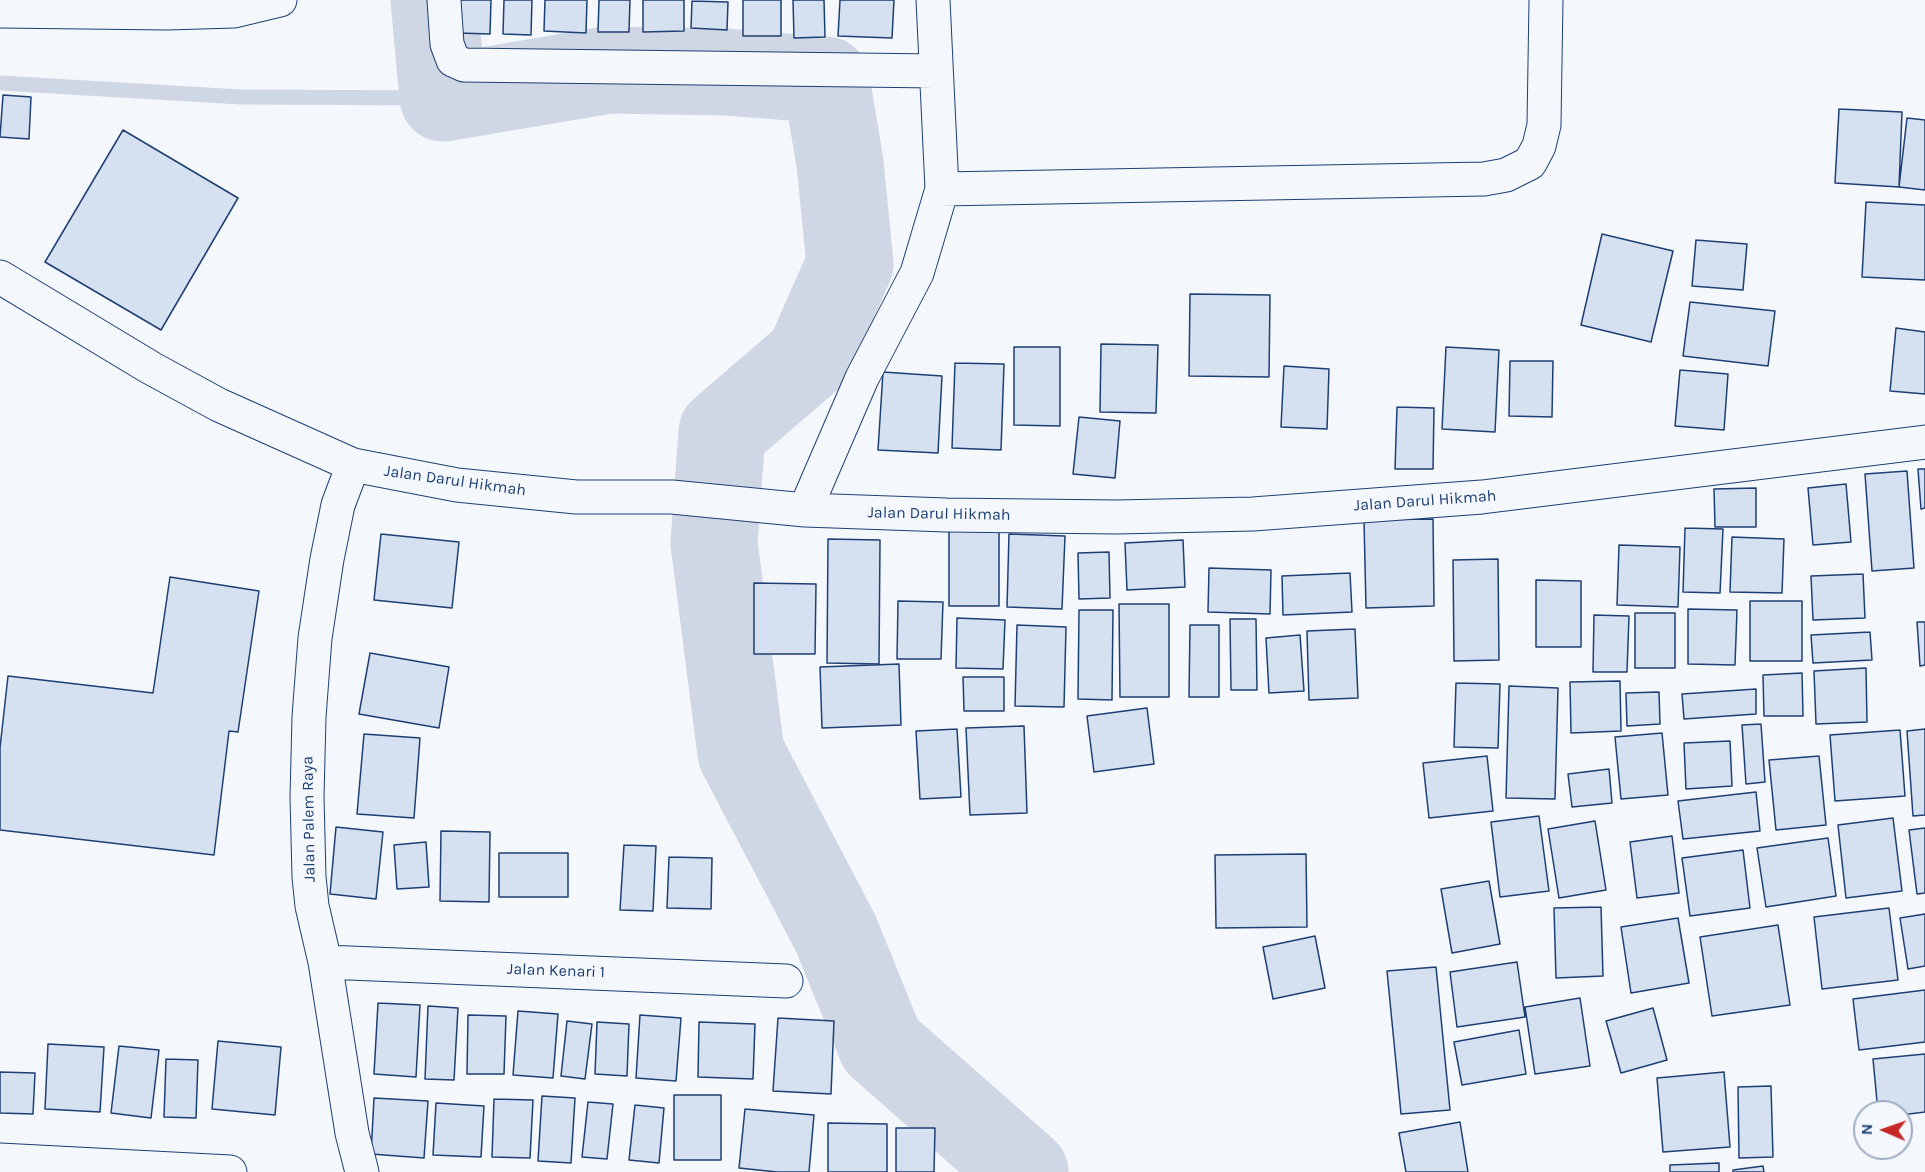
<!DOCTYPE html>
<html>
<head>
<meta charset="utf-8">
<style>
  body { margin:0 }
  #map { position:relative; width:1925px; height:1172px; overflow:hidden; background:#f4f7fb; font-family:Karla,sans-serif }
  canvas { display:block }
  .north { position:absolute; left:1853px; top:1100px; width:60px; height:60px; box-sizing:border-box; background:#f4f7fb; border:2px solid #9eadc5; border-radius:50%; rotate:272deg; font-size:16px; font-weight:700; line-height:24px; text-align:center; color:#1d3f73 }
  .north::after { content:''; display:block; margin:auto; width:21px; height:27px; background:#c62828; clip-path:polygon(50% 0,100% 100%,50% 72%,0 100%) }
</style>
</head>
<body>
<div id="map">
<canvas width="1925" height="1172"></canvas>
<div class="north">N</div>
</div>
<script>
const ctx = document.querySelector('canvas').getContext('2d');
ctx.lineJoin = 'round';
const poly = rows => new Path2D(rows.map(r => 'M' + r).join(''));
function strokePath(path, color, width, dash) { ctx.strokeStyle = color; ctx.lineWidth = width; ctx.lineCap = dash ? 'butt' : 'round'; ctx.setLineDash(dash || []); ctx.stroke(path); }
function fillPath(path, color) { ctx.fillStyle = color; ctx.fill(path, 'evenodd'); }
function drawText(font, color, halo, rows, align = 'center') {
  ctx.font = font + ' Karla,sans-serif'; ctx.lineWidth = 4.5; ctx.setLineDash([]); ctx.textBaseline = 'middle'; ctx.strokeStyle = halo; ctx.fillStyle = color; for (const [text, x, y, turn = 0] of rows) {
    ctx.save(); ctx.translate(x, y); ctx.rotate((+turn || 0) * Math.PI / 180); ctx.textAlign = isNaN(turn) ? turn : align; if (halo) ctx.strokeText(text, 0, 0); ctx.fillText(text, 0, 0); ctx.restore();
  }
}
strokePath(poly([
  [0,83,241,97,443,98]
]), '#cfd7e4', 15);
strokePath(poly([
  [434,0,443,98,608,70,726,72,826,80,840,163,850,264,809,357,722,432,714,543,741,753,836,934,881,1045,1025,1172]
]), '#cfd7e4', 87);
const building = poly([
  [460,0,491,0,490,34,459,33,460,0],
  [504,0,532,0,531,35,503,34,504,0],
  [545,0,587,0,586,33,544,31,545,0],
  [599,0,630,0,629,32,598,32,599,0],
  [643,0,684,0,684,31,643,32,643,0],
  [743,0,781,0,781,36,743,36,743,0],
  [793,0,824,0,825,37,794,38,793,0],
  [840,0,894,0,892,38,838,36,840,0],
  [692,1,728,2,727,30,691,28,692,1],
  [3,95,31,97,29,139,0,137,3,95],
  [1839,109,1902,112,1899,187,1835,183,1839,109],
  [1907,118,1925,120,1925,190,1899,187,1907,118],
  [123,130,238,198,161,330,45,262,123,130],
  [1866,202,1925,205,1925,280,1862,277,1866,202],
  [1602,234,1673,251,1651,342,1581,325,1602,234],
  [1696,240,1747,244,1743,290,1692,286,1696,240],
  [1190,294,1270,295,1269,377,1189,376,1190,294],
  [1690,302,1775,311,1768,366,1683,356,1690,302],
  [1896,328,1925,332,1925,394,1890,391,1896,328],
  [1101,344,1158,345,1156,413,1100,412,1101,344],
  [1014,347,1060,347,1060,426,1014,425,1014,347],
  [1446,347,1499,350,1495,432,1442,429,1446,347],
  [1510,361,1553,361,1552,417,1509,416,1510,361],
  [955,363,1004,364,1001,450,952,448,955,363],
  [1284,366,1329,369,1327,429,1281,427,1284,366],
  [1680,370,1728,374,1724,430,1675,426,1680,370],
  [883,372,942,376,938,453,878,450,883,372],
  [1397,407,1434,408,1433,469,1395,469,1397,407],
  [1079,417,1120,421,1115,478,1073,474,1079,417],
  [1918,469,1925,469,1925,508,1921,509,1918,469],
  [1907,471,1914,568,1872,571,1865,474,1907,471],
  [1846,484,1851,542,1813,545,1808,488,1846,484],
  [1756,488,1756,527,1715,527,1714,489,1756,488],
  [1433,519,1434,606,1366,608,1364,520,1433,519],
  [949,524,999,525,999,606,949,606,949,524],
  [1685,528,1723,529,1720,593,1683,592,1685,528],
  [381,534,459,542,452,608,374,600,381,534],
  [1009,534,1065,536,1062,609,1007,607,1009,534],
  [1732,537,1784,539,1782,593,1730,592,1732,537],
  [828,539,880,540,879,664,827,663,828,539],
  [1183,540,1185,587,1127,590,1125,543,1183,540],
  [1619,545,1680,547,1678,607,1617,605,1619,545],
  [1109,552,1110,598,1079,599,1078,553,1109,552],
  [1498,559,1499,660,1454,661,1453,560,1498,559],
  [1209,568,1271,570,1270,614,1208,612,1209,568],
  [1350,573,1352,612,1283,615,1282,576,1350,573],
  [1863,574,1865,618,1813,620,1811,576,1863,574],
  [170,577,259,591,238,732,229,731,214,855,0,830,0,748,8,676,153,693,170,577],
  [1536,580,1581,581,1581,647,1536,647,1536,580],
  [754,583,816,584,815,654,754,654,754,583],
  [898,601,943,602,941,659,897,659,898,601],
  [1750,601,1802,601,1802,661,1750,661,1750,601],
  [1119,604,1169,604,1169,697,1120,697,1119,604],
  [1688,609,1737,610,1735,665,1688,664,1688,609],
  [1079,610,1113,610,1112,700,1078,699,1079,610],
  [1635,613,1675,613,1675,668,1635,668,1635,613],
  [1594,615,1629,616,1627,672,1593,672,1594,615],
  [957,618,1005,620,1003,669,956,668,957,618],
  [1230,619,1256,619,1257,690,1231,690,1230,619],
  [1917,622,1925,622,1925,665,1920,666,1917,622],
  [1017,625,1066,627,1064,707,1015,706,1017,625],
  [1190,625,1219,625,1219,697,1189,697,1190,625],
  [1355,629,1358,698,1309,700,1307,631,1355,629],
  [1870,632,1872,660,1813,663,1811,635,1870,632],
  [1300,635,1304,691,1269,693,1266,638,1300,635],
  [370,653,449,667,439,728,359,714,370,653],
  [899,664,901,725,822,728,820,667,899,664],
  [1866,668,1867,722,1816,724,1814,671,1866,668],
  [1802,673,1803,716,1764,716,1763,675,1802,673],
  [963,677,1004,677,1004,711,964,711,963,677],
  [1620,681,1621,731,1571,733,1570,682,1620,681],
  [1456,683,1500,684,1498,748,1454,747,1456,683],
  [1509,686,1558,688,1555,799,1506,798,1509,686],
  [1756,689,1756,714,1684,719,1682,694,1756,689],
  [1659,692,1660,724,1627,726,1626,693,1659,692],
  [1147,708,1154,764,1094,772,1087,716,1147,708],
  [1761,724,1765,782,1746,784,1742,725,1761,724],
  [1024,726,1027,813,970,815,966,728,1024,726],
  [957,729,961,797,920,799,916,731,957,729],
  [1925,729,1925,815,1913,816,1907,731,1925,729],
  [1900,730,1905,796,1835,801,1830,735,1900,730],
  [1662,733,1668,795,1621,799,1615,737,1662,733],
  [364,734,420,738,414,818,357,814,364,734],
  [1730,741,1732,786,1686,789,1684,743,1730,741],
  [1487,756,1493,811,1429,818,1423,763,1487,756],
  [1819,756,1826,825,1776,830,1769,760,1819,756],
  [1609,769,1612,803,1572,807,1568,774,1609,769],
  [1756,792,1760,831,1683,839,1678,801,1756,792],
  [1539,816,1549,891,1500,897,1491,822,1539,816],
  [1893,818,1902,891,1846,898,1838,825,1893,818],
  [1595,821,1606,890,1559,898,1548,829,1595,821],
  [336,827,383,832,376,899,330,894,336,827],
  [1925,828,1925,893,1917,894,1909,830,1925,828],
  [441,831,490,832,489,902,440,901,441,831],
  [1672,836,1679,893,1637,898,1630,842,1672,836],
  [1828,838,1836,896,1766,907,1757,848,1828,838],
  [426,842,429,887,397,889,394,845,426,842],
  [624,845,656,846,653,911,620,910,624,845],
  [1743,850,1750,908,1690,916,1682,858,1743,850],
  [499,853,568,853,568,897,499,897,499,853],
  [1306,854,1307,927,1216,928,1215,855,1306,854],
  [669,857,712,858,711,909,667,908,669,857],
  [1489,881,1500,944,1452,953,1441,889,1489,881],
  [1601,907,1603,976,1556,978,1554,908,1601,907],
  [1889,908,1898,980,1822,989,1814,917,1889,908],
  [1925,914,1925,966,1908,969,1900,918,1925,914],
  [1678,918,1689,983,1631,993,1621,927,1678,918],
  [1778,925,1790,1005,1712,1016,1700,937,1778,925],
  [1315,936,1325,988,1273,999,1263,947,1315,936],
  [1517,962,1525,1017,1457,1027,1450,972,1517,962],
  [1436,967,1450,1110,1401,1114,1387,971,1436,967],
  [1925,990,1925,1042,1859,1050,1853,999,1925,990],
  [1580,998,1590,1066,1535,1074,1525,1007,1580,998],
  [378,1003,420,1005,416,1077,374,1074,378,1003],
  [428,1006,458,1008,454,1080,425,1079,428,1006],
  [1653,1008,1667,1060,1621,1073,1606,1021,1653,1008],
  [518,1011,558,1014,553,1078,513,1075,518,1011],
  [468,1015,506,1016,504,1074,467,1074,468,1015],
  [640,1015,681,1018,676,1081,636,1078,640,1015],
  [778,1018,834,1021,831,1094,773,1091,778,1018],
  [567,1021,592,1024,585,1079,561,1076,567,1021],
  [597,1022,629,1024,627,1076,595,1074,597,1022],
  [699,1022,755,1024,753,1079,698,1077,699,1022],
  [1519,1030,1526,1074,1462,1085,1454,1042,1519,1030],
  [218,1041,281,1047,275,1115,212,1109,218,1041],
  [48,1044,104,1047,100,1112,45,1109,48,1044],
  [119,1046,159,1050,151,1118,111,1113,119,1046],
  [1925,1054,1925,1112,1901,1115,1901,1112,1878,1112,1873,1059,1925,1054],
  [166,1059,198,1060,196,1118,164,1117,166,1059],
  [0,1072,35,1073,33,1114,0,1113,0,1072],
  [1724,1072,1730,1147,1663,1152,1657,1078,1724,1072],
  [1771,1086,1773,1157,1739,1158,1738,1087,1771,1086],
  [674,1095,721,1095,721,1160,674,1160,674,1095],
  [542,1096,575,1098,571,1163,538,1161,542,1096],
  [374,1098,428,1101,424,1158,371,1154,374,1098],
  [494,1099,533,1100,530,1158,492,1157,494,1099],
  [588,1102,613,1104,607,1159,582,1157,588,1102],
  [436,1103,484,1106,481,1157,433,1155,436,1103],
  [635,1105,664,1108,659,1163,629,1160,635,1105],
  [745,1109,814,1115,809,1172,777,1172,739,1168,745,1109],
  [1460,1122,1468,1172,1406,1172,1399,1133,1460,1122],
  [828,1123,887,1124,887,1172,828,1172,828,1123],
  [896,1128,935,1128,934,1172,896,1172,896,1128],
  [1719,1163,1719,1172,1670,1172,1670,1165,1719,1163],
  [1763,1166,1764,1172,1733,1172,1733,1170,1763,1166]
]);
fillPath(building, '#d5e0f0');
strokePath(building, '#1d3f73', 1.5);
const minor = poly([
  [444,0,447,44,453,60,464,65,935,71],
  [0,11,167,13,234,11,280,0],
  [942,189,1484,179,1506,175,1530,163,1539,146,1544,125,1546,0],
  [0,277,151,368,219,405,353,465,457,485,576,497,672,497,805,510,946,515,1117,517,1253,514,1482,497,1925,442],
  [353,465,338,505,327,559,315,638,309,717,307,797,309,877,312,906,325,962,352,1133,362,1172],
  [805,510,862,378,917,273,942,189,933,0],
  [325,962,786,981],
  [0,1160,230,1172]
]);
strokePath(minor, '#1d3f73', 35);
strokePath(minor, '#f4f7fb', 33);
drawText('16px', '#1d3f73', '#f4f7fb', [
  ["Jalan Darul Hikmah",455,481,8],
  ["Jalan Darul Hikmah",1425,501,-4],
  ["Jalan Darul Hikmah",939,514,1],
  ["Jalan Palem Raya",309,819,-91],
  ["Jalan Kenari 1",556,971,2]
]);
</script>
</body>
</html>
